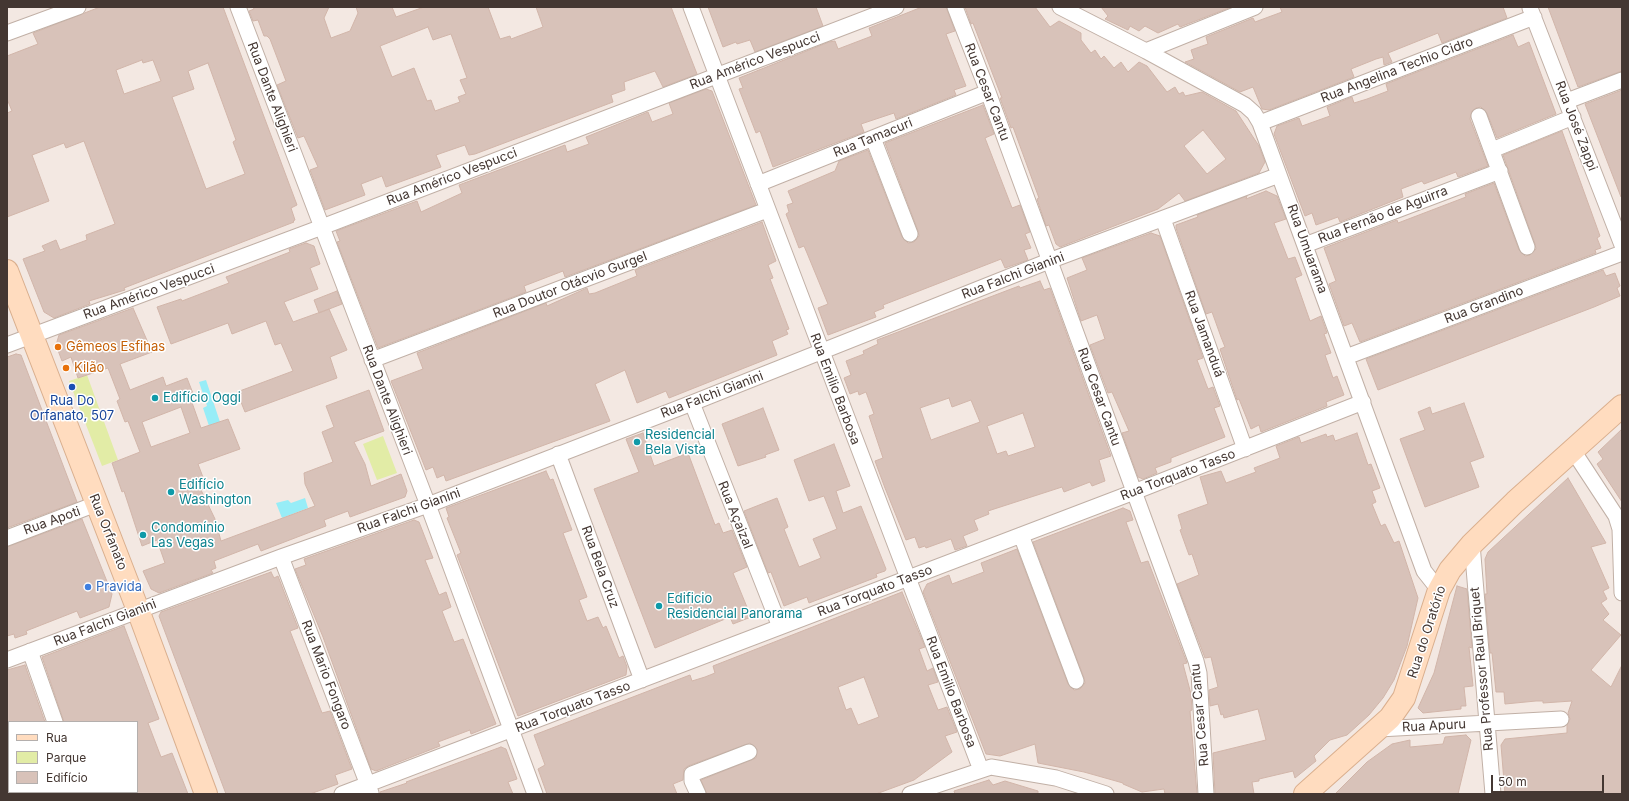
<!DOCTYPE html>
<html>
<head>
<meta charset="utf-8">
<style>
  body { margin:0 }
  #map { position:relative; width:1629px; height:801px; overflow:hidden; background:#f3e8e2; font-family:Inter,sans-serif }
  canvas { display:block }
  .frame { position:absolute; inset:0; border:8px solid #443732; pointer-events:none }
  .legend { position:absolute; left:8px; top:721px; width:130px; height:72px; box-sizing:border-box; background:#fff; border:1px solid #b4afad; margin:0; padding:5px 7px; list-style:none; font-size:12px; color:#443732 }
  .legend li { display:flex; align-items:center; gap:8px; height:20px }
  .legend b { width:20px; border:1px solid #b4afad }
  .scale { position:absolute; left:1491px; top:775px; width:113px; height:18px; box-sizing:border-box; border:2px solid #443732; border-top:0; padding-left:5px; font-size:12px; line-height:14px; white-space:nowrap; color:#443732; -webkit-text-stroke:3px #fff; paint-order:stroke }
</style>
</head>
<body>
<div id="map">
<canvas width="1629" height="801"></canvas>
<div class="frame"></div>
<ul class="legend">
<li><b style="height:5px;background:#ffdcbf"></b>Rua</li>
<li><b style="height:11px;background:#e2eca6"></b>Parque</li>
<li><b style="height:11px;background:#d8c2b9"></b>Edifício</li>
</ul>
<div class="scale">50 m</div>
</div>
<script>
const ctx = document.querySelector('canvas').getContext('2d');
ctx.lineJoin = 'round';
function fillPath(path, color) { ctx.fillStyle = color; ctx.fill(path, 'evenodd'); }
const poly = rows => new Path2D(rows.map(r => 'M' + r).join(''));
function strokePath(path, color, width, dash) { ctx.strokeStyle = color; ctx.lineWidth = width; ctx.lineCap = dash ? 'butt' : 'round'; ctx.setLineDash(dash || []); ctx.stroke(path); }
function drawText(font, color, halo, rows, align = 'center') {
  ctx.font = font + ' Inter,sans-serif'; ctx.lineWidth = 3; ctx.setLineDash([]); ctx.textBaseline = 'middle'; ctx.strokeStyle = halo; ctx.fillStyle = color; for (const [text, x, y, turn = 0] of rows) {
    ctx.save(); ctx.translate(x, y); ctx.rotate((+turn || 0) * Math.PI / 180); ctx.textAlign = isNaN(turn) ? turn : align; if (halo) ctx.strokeText(text, 0, 0); ctx.fillText(text, 0, 0); ctx.restore();
  }
}
fillPath(poly([
  [87,375,118,460,102,466,69,381],
  [383,436,397,473,377,480,363,444]
]), '#e2eca6');
fillPath(poly([
  [206,380,220,422,209,426,203,408,207,406,199,382],
  [305,498,308,508,282,518,276,503,288,500,291,503]
]), '#97edf7');
const building = poly([
  [100,7,223,7,297,205,291,208,295,220,293,221,294,222,124,288,125,290,89,301,90,304,54,318,44,312,23,259,45,251,42,246,56,240,60,250,87,240,86,235,115,224,84,141,66,148,64,143,32,155,49,201,7,217,7,113,12,111,7,99,7,56,38,44,33,33,100,7],
  [142,60,143,63,153,60,161,81,124,94,116,70,142,60],
  [208,63,236,140,233,142,245,174,206,189,172,97,194,89,188,71,208,63],
  [253,7,329,7,324,18,331,38,350,31,358,13,356,7,392,7,396,17,424,7,488,7,500,39,510,36,511,39,543,27,536,7,671,7,697,74,663,87,655,71,624,82,625,90,611,95,613,102,475,154,469,155,465,145,436,155,441,167,386,187,382,176,361,184,365,195,325,210,310,170,318,167,304,136,298,138,277,85,286,81,270,39,267,36,264,36,258,20,253,21,249,11,254,9,253,7],
  [428,27,433,40,451,34,467,78,460,80,466,94,458,97,460,102,435,111,431,100,427,101,414,68,392,77,380,46,428,27],
  [708,7,816,7,823,26,755,52,750,40,737,44,736,42,723,47,708,7],
  [922,7,946,7,955,31,946,34,966,86,954,90,956,95,896,119,894,113,861,124,864,132,773,167,760,131,756,133,739,89,743,88,739,78,829,42,835,41,838,49,872,36,869,28,922,7],
  [965,7,1035,7,1050,27,1059,21,1081,33,1081,40,1091,53,1095,50,1101,59,1104,56,1114,68,1121,62,1128,72,1139,62,1147,66,1167,92,1175,87,1179,94,1183,92,1185,96,1202,92,1236,111,1259,146,1265,162,1259,173,1185,201,1179,193,1158,209,1060,247,1056,244,1049,225,1046,226,1037,199,1039,198,1024,157,1013,127,1011,128,1000,98,1002,98,973,23,971,24,965,7],
  [1203,130,1226,159,1207,174,1184,146,1203,130],
  [1101,7,1229,7,1229,8,1180,27,1178,24,1158,33,1145,26,1139,31,1130,26,1128,30,1105,19,1108,16,1101,7],
  [1280,7,1503,7,1507,18,1442,43,1438,33,1388,53,1392,62,1384,65,1383,57,1376,59,1351,69,1354,77,1269,110,1262,109,1253,87,1240,92,1185,62,1194,59,1191,50,1208,44,1206,37,1253,18,1255,22,1282,12,1280,7],
  [1548,7,1622,7,1622,71,1578,87,1548,7],
  [1513,35,1518,47,1529,42,1556,114,1497,138,1487,113,1481,107,1476,108,1472,111,1470,119,1488,166,1458,177,1456,172,1424,184,1422,181,1401,189,1403,197,1340,222,1338,217,1316,225,1312,213,1305,216,1274,134,1277,126,1299,118,1302,126,1330,116,1327,107,1352,97,1354,103,1367,99,1388,91,1386,84,1513,35],
  [706,89,712,91,756,205,565,277,563,271,524,286,526,292,378,348,337,242,340,241,336,231,417,201,421,212,462,193,459,185,565,145,567,152,589,144,586,137,648,112,652,122,673,114,669,103,706,89],
  [1622,90,1622,197,1621,197,1585,104,1622,90],
  [983,105,994,134,985,138,1012,208,1020,205,1030,232,1025,234,1031,248,1024,250,1028,260,1005,268,1001,259,996,261,883,305,884,308,874,312,876,317,828,335,818,308,828,304,807,253,804,246,799,248,786,214,789,212,787,205,793,203,788,191,835,171,839,161,868,150,902,237,908,243,914,242,919,236,918,231,885,143,983,105],
  [1562,131,1600,236,1597,238,1601,248,1595,250,1596,253,1360,342,1352,323,1344,326,1329,284,1336,281,1324,248,1397,220,1398,223,1466,197,1465,194,1494,183,1519,250,1525,256,1530,255,1536,249,1535,244,1503,155,1562,131],
  [1266,191,1277,196,1286,219,1274,223,1288,259,1295,257,1302,275,1295,278,1310,321,1321,316,1327,333,1324,334,1331,353,1325,355,1333,378,1337,376,1344,395,1326,402,1327,406,1261,432,1259,425,1251,429,1239,399,1237,400,1220,349,1225,347,1221,337,1212,312,1206,314,1176,228,1176,225,1198,217,1197,215,1247,196,1246,199,1266,191],
  [762,222,776,261,768,265,773,278,770,279,789,329,786,330,788,334,772,341,777,355,669,398,666,391,637,403,625,370,595,384,610,421,446,481,444,475,437,478,433,467,426,470,391,381,423,369,417,353,546,303,547,306,587,288,589,294,595,293,637,276,635,270,762,222],
  [1151,233,1160,236,1203,358,1197,360,1208,389,1213,387,1220,406,1214,408,1225,437,1171,458,1171,462,1155,468,1157,473,1143,479,1138,477,1122,433,1129,431,1112,392,1108,393,1090,345,1105,339,1097,315,1081,321,1067,278,1087,270,1082,258,1151,233],
  [306,243,314,246,320,264,310,268,318,289,284,302,293,322,329,309,347,350,330,357,337,378,245,412,237,392,293,371,281,343,275,345,266,321,232,334,228,323,171,344,157,307,181,299,182,301,229,283,226,277,290,252,289,249,306,243],
  [1603,270,1606,276,1615,273,1620,286,1617,288,1620,296,1594,307,1378,390,1366,359,1603,270],
  [1040,281,1044,290,1050,288,1111,456,1099,460,1105,481,1092,486,1090,482,1064,492,1062,487,988,511,989,514,974,520,978,530,963,536,967,546,955,550,951,539,926,548,925,546,919,548,915,537,906,540,885,488,875,461,883,458,869,416,874,414,866,392,859,395,858,391,850,394,844,378,851,375,846,361,864,354,863,351,878,344,877,340,1019,286,1020,288,1040,281],
  [949,398,952,407,971,400,980,422,931,440,920,408,949,398],
  [1023,413,1035,447,1008,456,1006,451,997,454,987,426,1023,413],
  [337,291,342,304,319,313,314,300,337,291],
  [133,308,152,352,120,364,130,390,163,377,166,386,187,378,194,396,190,397,201,428,228,419,240,449,198,464,207,488,201,490,215,519,221,541,315,506,305,484,304,473,333,462,322,432,334,427,326,406,369,390,384,431,354,442,365,464,371,486,401,474,407,491,405,497,350,517,348,511,324,520,326,526,261,551,258,544,214,561,216,568,211,570,213,573,159,593,151,589,143,571,165,563,157,540,142,546,124,491,122,492,112,463,140,452,128,421,125,422,117,401,120,399,108,368,78,378,71,357,62,361,56,345,59,335,133,308],
  [181,407,190,433,151,447,142,422,181,407],
  [16,354,21,355,77,502,7,528,7,357,16,354],
  [1464,403,1484,457,1470,462,1479,487,1425,507,1400,439,1425,430,1418,412,1430,407,1432,414,1464,403],
  [763,408,779,450,765,455,766,457,738,466,722,424,763,408],
  [1622,429,1622,502,1597,464,1603,459,1598,452,1622,429],
  [643,433,654,466,688,453,715,525,719,523,723,533,732,530,747,567,733,573,751,617,733,624,730,617,655,648,594,489,639,472,626,439,643,433],
  [1357,433,1368,465,1371,464,1380,488,1372,491,1376,502,1372,504,1381,526,1385,524,1394,543,1399,541,1418,598,1407,646,1394,680,1383,698,1369,715,1347,735,1330,740,1314,756,1316,761,1295,778,1293,771,1259,779,1259,781,1252,782,1254,794,1215,794,1213,753,1266,740,1258,709,1224,718,1223,714,1221,715,1218,704,1210,706,1209,690,1218,687,1211,657,1205,658,1177,584,1199,575,1192,554,1189,555,1180,530,1182,529,1178,515,1208,504,1200,477,1221,471,1226,483,1256,472,1254,468,1280,458,1276,446,1299,437,1301,443,1326,434,1327,437,1333,435,1335,441,1357,433],
  [834,444,850,486,836,491,843,513,861,506,886,569,885,571,876,574,877,577,809,603,807,597,784,606,771,572,768,573,744,511,777,498,788,527,784,529,799,567,821,558,813,539,837,529,824,496,809,501,794,460,834,444],
  [546,471,550,480,553,479,572,530,563,533,587,597,579,600,587,621,598,617,603,628,606,626,619,658,623,656,627,667,626,675,518,716,457,555,461,553,447,518,449,517,446,508,546,471],
  [1568,478,1606,543,1591,547,1609,588,1603,591,1607,599,1601,603,1609,614,1603,620,1621,635,1591,670,1611,687,1622,665,1622,794,1505,794,1501,745,1505,739,1567,733,1567,725,1570,719,1568,713,1572,701,1543,703,1543,701,1536,701,1505,704,1504,692,1496,692,1492,653,1490,653,1485,594,1487,594,1485,559,1488,552,1568,478],
  [1123,508,1130,511,1133,520,1126,522,1141,563,1148,561,1187,663,1183,664,1191,694,1192,710,1190,711,1197,794,1165,794,1164,789,1142,792,1123,784,1123,783,1084,772,1038,763,1035,744,1000,756,986,754,923,592,927,584,949,575,952,584,984,572,981,563,1017,549,1068,684,1074,690,1080,689,1085,683,1084,678,1033,542,1123,508],
  [82,519,112,594,109,607,80,618,77,611,26,631,27,634,15,638,14,634,7,636,7,547,82,519],
  [414,520,419,522,433,558,425,560,439,595,446,592,451,607,442,611,454,642,463,639,496,724,471,734,470,730,438,742,440,746,376,771,371,769,323,637,295,569,306,565,304,559,414,520],
  [271,572,274,578,278,576,298,628,290,631,322,713,330,711,352,769,335,775,338,784,310,794,226,794,159,616,161,612,271,572],
  [1457,586,1467,589,1472,648,1469,647,1473,686,1464,687,1466,706,1461,706,1461,709,1423,713,1418,708,1434,673,1457,586],
  [902,592,925,647,919,649,927,671,933,668,938,682,928,685,938,710,947,707,957,732,945,736,952,752,914,780,876,794,707,794,701,780,756,758,757,749,750,743,688,766,684,769,683,780,673,784,677,794,547,794,538,769,545,765,534,735,690,675,692,681,705,677,715,673,713,666,902,592],
  [864,677,879,717,858,725,851,708,846,710,838,687,864,677],
  [124,626,159,719,148,723,161,757,172,753,188,794,137,794,137,722,64,722,42,657,124,626],
  [25,665,45,722,7,722,7,670,25,665],
  [1466,735,1471,740,1458,794,1335,794,1367,762,1392,744,1410,740,1410,747,1443,744,1445,737,1466,735],
  [501,747,506,749,517,779,508,782,513,794,381,794,380,792,407,783,406,782,501,747],
  [989,780,993,785,1005,781,1038,791,1038,794,955,794,954,791,989,780]
]);
fillPath(building, '#d8c2b9');
strokePath(building, '#d1b5a9', 1);
const street = poly([
  [238,7,428,505,535,794],
  [691,7,981,770],
  [955,7,988,92,1196,661,1199,673,1206,794],
  [1060,7,1146,51,1245,105,1254,113,1260,123,1424,571,1439,590],
  [1530,8,1622,245],
  [7,33,78,7],
  [1146,51,1255,7],
  [1567,101,1622,80],
  [1479,116,1527,247],
  [1260,123,1534,17],
  [873,138,910,234],
  [1492,150,1573,117],
  [758,184,988,92],
  [1163,219,1245,449],
  [1305,245,1500,171],
  [7,345,322,227,896,7],
  [1346,357,1622,253],
  [372,360,767,210],
  [692,403,780,627],
  [1572,449,1616,516,1620,529,1622,593],
  [558,454,642,680],
  [1021,535,1076,681],
  [7,538,96,504],
  [1472,544,1493,794],
  [281,557,371,793],
  [30,651,55,722],
  [7,660,281,557,428,505,692,403,1049,261,1279,175],
  [1379,729,1561,719],
  [86,792,96,792],
  [342,794,1134,492,1363,402],
  [698,794,692,781,692,774,749,752],
  [910,794,991,767,1056,778,1106,794]
]);
const secondary = poly([
  [7,271,138,610,206,794],
  [1305,794,1390,718,1404,698,1439,590,1450,570,1472,544,1515,502,1622,406]
]);
strokePath(street, '#c1b0a6', 17);
strokePath(secondary, '#daaf8e', 24);
strokePath(street, '#fff', 15);
strokePath(secondary, '#ffdcbf', 22);
for (const [x, y, r, color] of [
  [58,347,4,"#e8710a"],
  [66,368,4,"#e8710a"],
  [72,387,4,"#1a4fb4"],
  [155,398,4,"#0f9aa8"],
  [637,442,4,"#0f9aa8"],
  [171,492,4,"#0f9aa8"],
  [143,535,4,"#0f9aa8"],
  [88,587,4,"#3f7fe0"],
  [659,606,4,"#0f9aa8"]
]) { const dot = new Path2D(); dot.arc(x, y, r, 0, 2 * Math.PI); ctx.fillStyle = color; ctx.fill(dot); strokePath(dot, '#fff', 1.5); }
drawText('13px', '#443732', '#fff', [
  ["Rua Américo Vespucci",755,61,-21],
  ["Rua Angelina Techio Cidro",1397,70,-21],
  ["Rua Cesar Cantu",987,92,69],
  ["Rua Dante Alighieri",272,97,69],
  ["Rua José Zappi",1576,126,69],
  ["Rua Tamacuri",873,138,-22],
  ["Rua Américo Vespucci",452,177,-21],
  ["Rua Fernão de Aguirra",1383,215,-21],
  ["Rua Umuarama",1307,249,70],
  ["Rua Falchi Gianini",1013,276,-21],
  ["Rua Doutor Otácvio Gurgel",570,285,-21],
  ["Rua Américo Vespucci",149,292,-20],
  ["Rua Grandino",1484,305,-21],
  ["Rua Jamanduá",1204,334,70],
  ["Rua Emilio Barbosa",835,389,69],
  ["Rua Falchi Gianini",712,395,-21],
  ["Rua Cesar Cantu",1099,397,70],
  ["Rua Dante Alighieri",387,400,69],
  ["Rua Torquato Tasso",1178,475,-21],
  ["Rua Falchi Gianini",409,511,-20],
  ["Rua Açaizal",735,515,68],
  ["Rua Apoti",52,521,-20],
  ["Rua Orfanato",108,532,68],
  ["Rua Bela Cruz",600,567,70],
  ["Rua Torquato Tasso",875,591,-21],
  ["Rua Falchi Gianini",105,623,-21],
  ["Rua do Oratório",1427,632,-72],
  ["Rua Professor Raul Briquet",1482,669,-95],
  ["Rua Mario Fongaro",326,675,69],
  ["Rua Emilio Barbosa",951,692,69],
  ["Rua Torquato Tasso",573,707,-21],
  ["Rua Cesar Cantu",1200,715,-95],
  ["Rua Apuru",1434,726,-3]
]);
drawText('13px', '#c56008', '#fff', [
  ["Gêmeos Esfihas",66,347],
  ["Kilão",74,368]
], 'left');
drawText('13px', '#0d838f', '#fff', [
  ["Edifício Oggi",163,398],
  ["Residencial",645,435],
  ["Bela Vista",645,450],
  ["Edifício",179,485],
  ["Washington",179,500],
  ["Condomínio",151,528],
  ["Las Vegas",151,543],
  ["Edificio",667,599],
  ["Residencial Panorama",667,614]
], 'left');
drawText('13px', '#164399', '#fff', [
  ["Rua Do",72,401],
  ["Orfanato, 507",72,416]
]);
drawText('13px', '#366cbe', '#fff', [
  ["Pravida",96,587]
], 'left');
</script>
</body>
</html>
